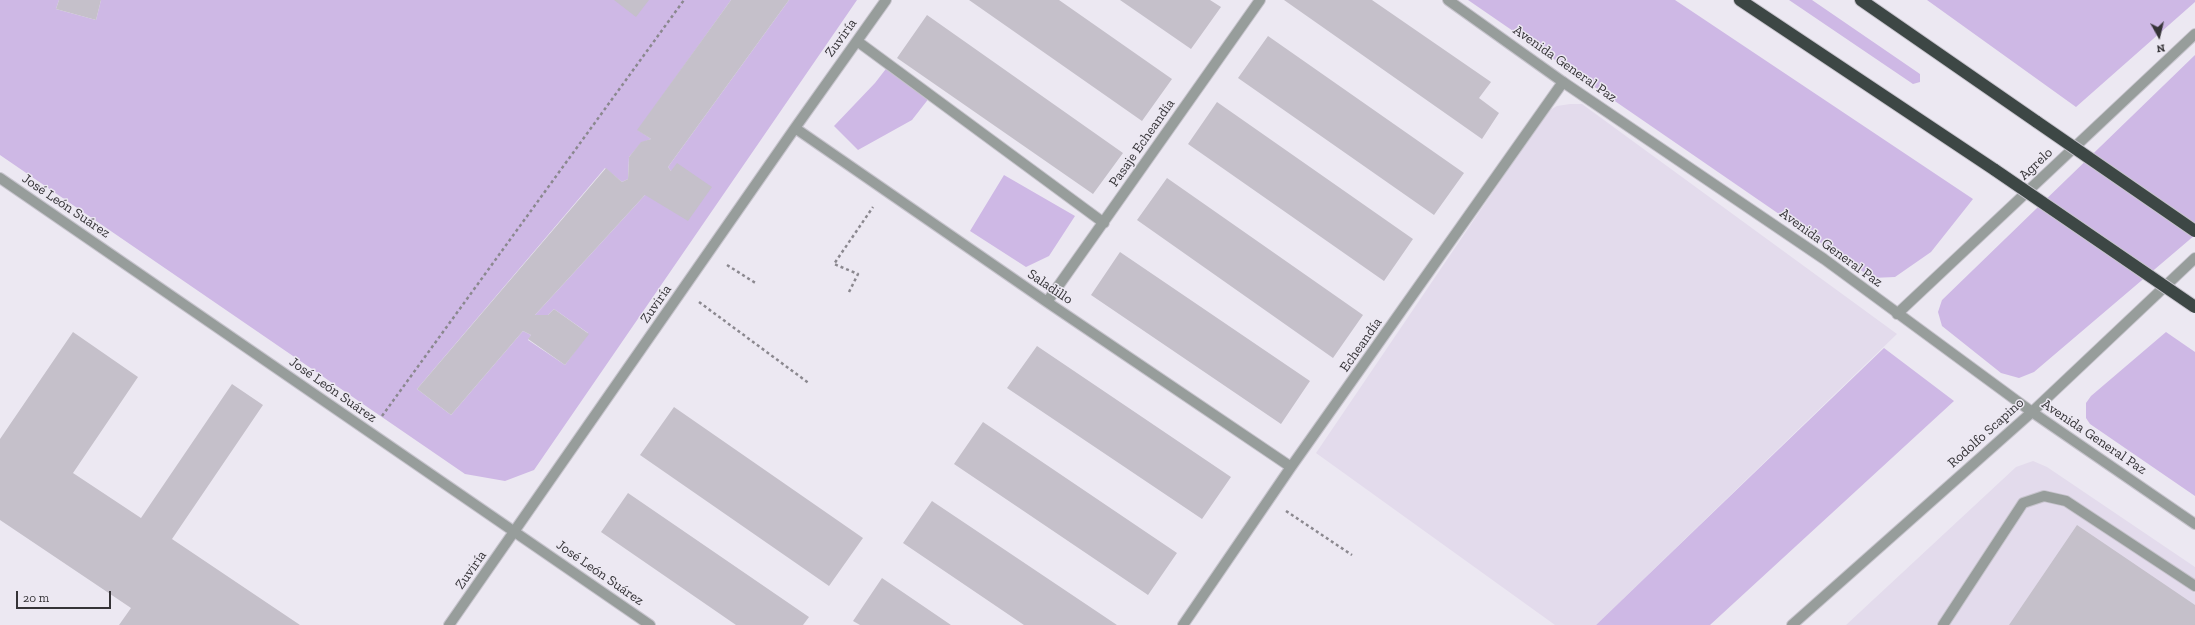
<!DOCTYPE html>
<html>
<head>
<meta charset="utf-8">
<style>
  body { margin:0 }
  #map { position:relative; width:2195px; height:625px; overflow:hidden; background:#ece8f2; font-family:"Zilla Slab",serif }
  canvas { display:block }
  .north { position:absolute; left:2139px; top:16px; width:40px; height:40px; -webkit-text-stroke:3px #ece8f2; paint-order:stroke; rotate:172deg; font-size:11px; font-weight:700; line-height:16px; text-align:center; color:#353337 }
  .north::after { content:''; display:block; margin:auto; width:14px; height:18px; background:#353337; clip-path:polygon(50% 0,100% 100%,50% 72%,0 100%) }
  .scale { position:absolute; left:16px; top:591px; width:95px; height:18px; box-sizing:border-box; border:2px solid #353337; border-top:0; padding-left:5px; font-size:12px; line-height:14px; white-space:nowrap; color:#353337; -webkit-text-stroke:3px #ece8f2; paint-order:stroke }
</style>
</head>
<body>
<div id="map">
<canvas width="2195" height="625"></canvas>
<div class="north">N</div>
<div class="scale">20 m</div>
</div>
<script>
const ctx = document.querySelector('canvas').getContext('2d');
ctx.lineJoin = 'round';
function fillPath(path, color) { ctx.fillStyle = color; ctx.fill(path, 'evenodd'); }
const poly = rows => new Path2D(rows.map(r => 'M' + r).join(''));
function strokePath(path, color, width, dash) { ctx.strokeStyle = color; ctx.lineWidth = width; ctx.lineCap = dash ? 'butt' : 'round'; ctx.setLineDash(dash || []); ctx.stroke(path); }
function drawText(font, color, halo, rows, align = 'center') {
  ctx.font = font + ' "Zilla Slab",serif'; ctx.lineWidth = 3; ctx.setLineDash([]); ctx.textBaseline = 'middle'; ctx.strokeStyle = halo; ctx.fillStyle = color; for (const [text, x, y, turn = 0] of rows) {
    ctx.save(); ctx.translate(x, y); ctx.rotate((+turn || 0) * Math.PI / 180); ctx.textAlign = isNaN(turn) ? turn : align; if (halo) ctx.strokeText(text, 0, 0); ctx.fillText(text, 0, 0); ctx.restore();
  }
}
fillPath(poly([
  [1570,104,1582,104,1897,334,1596,625,1555,625,1316,453,1547,112,1557,106],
  [2033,461,2047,467,2195,567,2195,625,1846,625,2016,467]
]), '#e3dbec');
fillPath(poly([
  [0,0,59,0,56,9,96,20,101,0,731,0,638,130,651,139,641,143,629,157,628,179,622,182,605,168,417,389,451,415,523,331,531,335,528,340,565,365,588,333,554,309,548,315,535,315,645,195,671,171,668,167,789,0,857,0,534,470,505,481,465,474,0,155],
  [1468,0,1675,0,1973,199,1931,252,1895,277,1872,278],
  [1789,0,1812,0,1920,74,1920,82,1913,84],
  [1927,0,2195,0,2195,2,2076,107],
  [2195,55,2195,235,2034,372,2019,378,2001,373,1942,326,1938,312,1942,300],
  [892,61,933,93,912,120,858,150,834,126,875,83],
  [1004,175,1075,216,1049,256,1026,267,970,231],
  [2166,332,2195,352,2195,496,2090,424,2086,418,2086,403,2091,396],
  [1884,348,1954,401,1710,625,1596,625]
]), '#ceb8e5');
fillPath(poly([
  [59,0,101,0,96,20,56,9],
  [614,0,649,0,636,17],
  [731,0,789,0,668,167,671,171,677,163,712,187,688,221,645,195,535,315,548,315,554,309,589,334,565,365,528,339,531,335,523,331,451,415,417,389,606,168,622,182,628,179,629,157,641,142,651,139,637,130],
  [969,0,1059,0,1172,79,1142,121],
  [1120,0,1210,0,1221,7,1191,49],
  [1284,0,1372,0,1491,82,1479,98,1499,113,1482,139],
  [927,15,1123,153,1093,194,897,58],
  [1268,36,1464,173,1434,215,1238,78],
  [1217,102,1413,239,1384,281,1188,144],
  [1167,178,1363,315,1333,358,1137,220],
  [1120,252,1310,381,1281,424,1091,295],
  [73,332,138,377,73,473,141,518,232,384,263,405,172,539,300,625,119,625,131,608,0,520,0,439],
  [1037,346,1231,477,1202,519,1007,388],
  [674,407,863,538,829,586,640,455],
  [983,422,1177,553,1148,595,954,464],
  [628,493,809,617,803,625,736,625,601,532],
  [932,501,1117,625,1024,625,903,543],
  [2077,525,2195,605,2195,625,2009,625],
  [882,578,951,625,860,625,853,621]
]), '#c5c0ca');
const service = poly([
  [1943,625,2023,503,2044,496,2066,501,2195,586]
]);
const minor = poly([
  [857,41,1104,223],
  [795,128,1047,302,1291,467],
  [0,178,650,625],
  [1047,302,1260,0],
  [1897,314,2195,34],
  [449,625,795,128,886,0],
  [1183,625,1291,467,1563,82],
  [1792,625,2032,412,2195,258]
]);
const tertiary = poly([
  [1448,0,1563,82,1824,259,2032,412,2195,524]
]);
const motorway = poly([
  [1740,0,1995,170],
  [1861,0,2037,122]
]);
strokePath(service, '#c7c4cd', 12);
strokePath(minor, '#c7c4cd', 12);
strokePath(tertiary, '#c7c4cd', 12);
strokePath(motorway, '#c7c4cd', 14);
strokePath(poly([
  [727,265,757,284],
  [849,292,858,274,834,264,873,207],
  [699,302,810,384],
  [382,416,684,0],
  [1286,511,1352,555]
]), '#8b888f', 2.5, [3, 3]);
strokePath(service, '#979d9b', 10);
strokePath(minor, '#979d9b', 10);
strokePath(tertiary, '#979d9b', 10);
strokePath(motorway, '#3d4745', 12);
const motorwayBridge = poly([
  [2037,122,2195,231],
  [1995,170,2195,307]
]);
strokePath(motorwayBridge, '#c7c4cd', 14, []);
strokePath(motorwayBridge, '#3d4745', 12);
drawText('14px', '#353337', '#ece8f2', [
  ["Zuviría",841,38,-54],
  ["Avenida General Paz",1565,64,35],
  ["Pasaje Echeandía",1142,143,-55],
  ["Agrelo",2036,164,-43],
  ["José León Suárez",66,206,34],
  ["Avenida General Paz",1831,248,36],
  ["Saladillo",1050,287,34],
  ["Zuviría",656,304,-55],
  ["Echeandía",1361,345,-55],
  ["José León Suárez",333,390,35],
  ["Rodolfo Scapino",1986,433,-42],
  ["Avenida General Paz",2094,437,34],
  ["Zuviría",471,570,-55],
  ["José León Suárez",600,573,35]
]);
</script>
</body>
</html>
